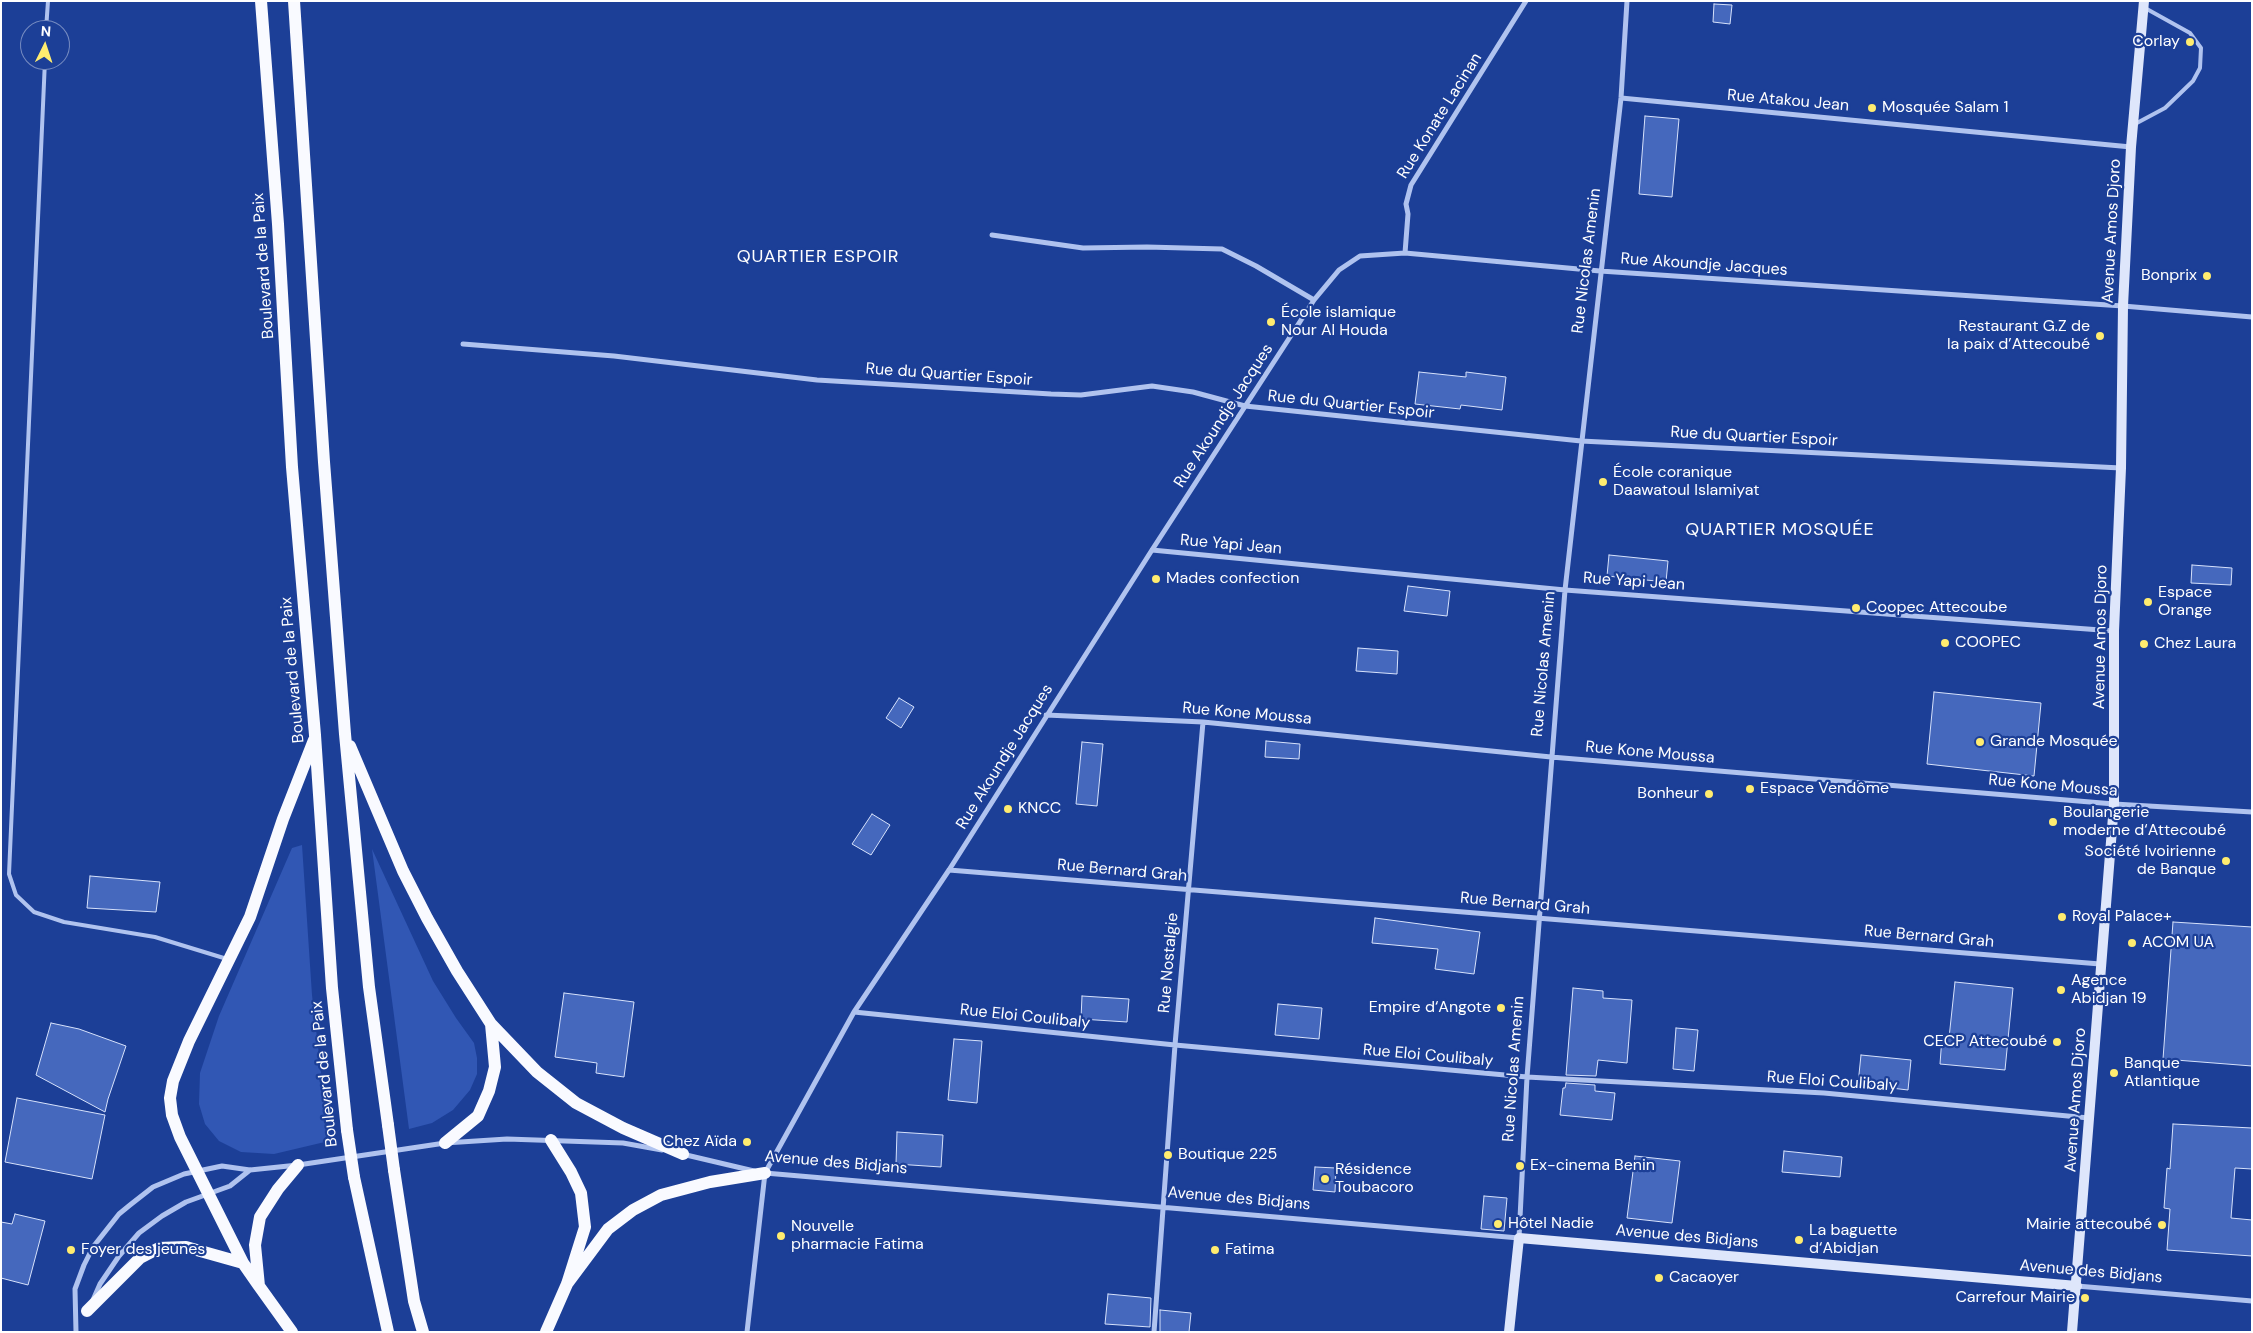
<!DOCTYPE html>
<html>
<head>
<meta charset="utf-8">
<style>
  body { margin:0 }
  #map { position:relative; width:2253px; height:1333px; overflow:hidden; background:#1c3f97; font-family:"DM Sans",sans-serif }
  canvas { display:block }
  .frame { position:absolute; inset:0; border:2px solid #fff; pointer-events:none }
  .north { position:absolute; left:20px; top:20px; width:50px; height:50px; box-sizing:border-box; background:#1c3f97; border:1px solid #778cc1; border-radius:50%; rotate:4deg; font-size:14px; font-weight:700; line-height:20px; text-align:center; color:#fff }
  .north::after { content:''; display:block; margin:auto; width:18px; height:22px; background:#ffec6f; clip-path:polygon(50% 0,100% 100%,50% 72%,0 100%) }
</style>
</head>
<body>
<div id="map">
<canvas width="2253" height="1333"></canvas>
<div class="frame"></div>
<div class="north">N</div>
</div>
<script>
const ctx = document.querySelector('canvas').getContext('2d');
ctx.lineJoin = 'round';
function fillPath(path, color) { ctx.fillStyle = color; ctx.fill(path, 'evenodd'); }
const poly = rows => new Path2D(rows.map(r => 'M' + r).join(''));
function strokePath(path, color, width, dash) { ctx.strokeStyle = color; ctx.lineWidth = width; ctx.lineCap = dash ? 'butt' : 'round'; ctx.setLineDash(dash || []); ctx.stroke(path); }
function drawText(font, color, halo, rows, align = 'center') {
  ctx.font = font + ' "DM Sans",sans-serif'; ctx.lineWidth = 4.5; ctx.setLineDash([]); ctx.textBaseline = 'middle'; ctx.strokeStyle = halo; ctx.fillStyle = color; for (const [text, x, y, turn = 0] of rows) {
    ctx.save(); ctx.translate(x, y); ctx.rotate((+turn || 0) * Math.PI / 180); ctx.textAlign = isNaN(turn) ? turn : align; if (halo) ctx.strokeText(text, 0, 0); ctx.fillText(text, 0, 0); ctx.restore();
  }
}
fillPath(poly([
  [302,845,312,995,329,1141,274,1154,241,1152,219,1141,205,1124,199,1104,200,1073,219,1016,292,848],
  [372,849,433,981,456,1018,474,1043,477,1058,477,1074,470,1090,453,1110,432,1123,409,1129]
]), '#3157b4');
const building = poly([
  [1714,4,1732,5,1730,24,1713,22,1714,4],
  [1645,116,1679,119,1672,197,1639,194,1645,116],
  [1419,372,1466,377,1466,372,1506,377,1502,410,1461,405,1460,409,1415,404,1419,372],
  [1609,555,1668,561,1666,582,1607,576,1609,555],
  [2192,565,2232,568,2231,585,2191,583,2192,565],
  [1408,586,1450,591,1447,616,1404,611,1408,586],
  [1358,648,1398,651,1397,674,1356,671,1358,648],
  [1934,692,2041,703,2034,776,1927,764,1934,692],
  [899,698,914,707,901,728,886,718,899,698],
  [1266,741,1300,744,1299,759,1265,757,1266,741],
  [1082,742,1103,744,1097,806,1076,804,1082,742],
  [872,814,890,825,871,855,852,844,872,814],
  [90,876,160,882,156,912,87,908,90,876],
  [1375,918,1480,932,1474,974,1435,969,1438,949,1372,943,1375,918],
  [2173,922,2252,927,2252,1066,2163,1059,2173,922],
  [1955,982,2013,988,2005,1070,1940,1064,1942,1037,1949,1038,1955,982],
  [1573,988,1603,991,1603,998,1632,1000,1627,1063,1598,1060,1596,1076,1566,1075,1573,988],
  [564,993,634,1002,624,1077,596,1073,597,1063,555,1057,564,993],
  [1082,996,1129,999,1127,1022,1081,1019,1082,996],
  [1278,1004,1322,1008,1319,1039,1275,1035,1278,1004],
  [51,1023,79,1029,126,1046,108,1099,105,1112,36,1075,51,1023],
  [1676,1028,1698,1030,1694,1071,1673,1069,1676,1028],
  [954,1039,982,1041,977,1103,948,1100,954,1039],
  [1861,1055,1911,1060,1908,1090,1858,1084,1861,1055],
  [1566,1083,1595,1085,1595,1091,1615,1093,1612,1120,1560,1115,1563,1088,1565,1088,1566,1083],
  [17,1098,105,1115,92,1179,5,1162,17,1098],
  [2173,1124,2252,1128,2252,1169,2235,1168,2231,1218,2252,1220,2252,1256,2167,1250,2170,1209,2164,1208,2167,1168,2170,1169,2173,1124],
  [897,1132,943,1135,941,1167,896,1164,897,1132],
  [1784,1151,1842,1157,1840,1177,1782,1172,1784,1151],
  [1635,1156,1680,1161,1672,1223,1627,1218,1635,1156],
  [1315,1167,1336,1168,1335,1192,1313,1190,1315,1167],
  [1484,1196,1507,1198,1504,1231,1481,1229,1484,1196],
  [15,1214,45,1221,28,1285,1,1278,1,1222,12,1224,15,1214],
  [1108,1294,1151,1298,1150,1327,1105,1324,1108,1294],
  [1160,1310,1191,1313,1189,1332,1160,1332,1160,1310]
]);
fillPath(building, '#4568bd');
strokePath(building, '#d7e2fb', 1);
strokePath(poly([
  [46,30,48,1],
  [45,60,9,874,16,895,34,912,64,922,155,937,227,959],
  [2135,124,2165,108,2193,81,2200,68,2201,48,2190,33,2145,8]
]), '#b0c3ef', 4);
strokePath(poly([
  [1621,98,2131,147],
  [992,235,1083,248,1147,247,1222,249,1256,266,1314,300],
  [1405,253,1408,214,1406,204,1411,185,1526,1],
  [463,344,614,356,817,380,1051,394,1081,395,1152,386,1193,392,1245,406,1581,441,2121,468],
  [1152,550,1565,590,2114,631],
  [1046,715,1203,722,1551,757,2114,804,2252,812],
  [949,870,2100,964],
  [854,1012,1175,1045,1527,1077,1824,1093,2089,1118],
  [682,1154,754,1171],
  [765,1173,1519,1238,1527,1077,1565,590,1621,98,1627,1],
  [2077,1286,2252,1301],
  [93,1300,100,1284,119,1256,139,1233,162,1216,186,1202,230,1186,250,1170],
  [76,1332,75,1289,84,1265,93,1247,119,1214,130,1205,153,1187,184,1174,222,1166,250,1170,298,1165,445,1143,507,1139,623,1143,662,1150],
  [747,1332,765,1173,854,1012,949,870,1152,550,1314,300,1339,270,1360,256,1405,253,1600,271,2123,306,2252,317],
  [1154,1332,1175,1045,1203,722]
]), '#b0c3ef', 5);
strokePath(poly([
  [1509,1332,1519,1238,2077,1286],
  [2072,1332,2114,804,2114,631,2121,468,2123,306,2131,147,2144,1]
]), '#dee6fb', 10);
strokePath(poly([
  [261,1,278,224,292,467,315,735,332,988,347,1130],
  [294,1,324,462,345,734,369,987,388,1125],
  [350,746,403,871,427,918,457,971,491,1024,537,1072,576,1103,623,1128,683,1154],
  [445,1143,478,1116,489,1091,495,1067,491,1024],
  [394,1170,414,1301,423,1332],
  [354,1177,388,1332],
  [567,1284,608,1229,633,1210,661,1195,710,1182,765,1173],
  [259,1286,243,1263,180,1137,172,1115,170,1098,173,1081,189,1041,250,917,283,819,314,740],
  [87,1311,140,1258,159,1248,186,1247,243,1263],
  [292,1332,259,1286,255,1245,260,1217,278,1189,298,1165],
  [546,1332,567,1284,585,1227,581,1193,571,1172,551,1140]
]), '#f9faff', 12);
strokePath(poly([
  [388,1125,394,1170],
  [347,1130,354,1177]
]), '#f9faff', 12);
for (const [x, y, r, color] of [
  [2190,42,5,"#ffec6f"],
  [1872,108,5,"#ffec6f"],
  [2207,276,5,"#ffec6f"],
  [1271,322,5,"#ffec6f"],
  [2100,336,5,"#ffec6f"],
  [1603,482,5,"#ffec6f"],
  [1156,579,5,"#ffec6f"],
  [2148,602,5,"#ffec6f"],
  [1856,608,5,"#ffec6f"],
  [1945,643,5,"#ffec6f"],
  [2144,644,5,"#ffec6f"],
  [1980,742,5,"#ffec6f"],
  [1750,789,5,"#ffec6f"],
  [1709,794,5,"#ffec6f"],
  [1008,809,5,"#ffec6f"],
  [2053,822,5,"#ffec6f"],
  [2226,861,5,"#ffec6f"],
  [2062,917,5,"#ffec6f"],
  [2132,943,5,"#ffec6f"],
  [2061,990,5,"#ffec6f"],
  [1501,1008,5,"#ffec6f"],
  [2057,1042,5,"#ffec6f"],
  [2114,1073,5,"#ffec6f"],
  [747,1142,5,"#ffec6f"],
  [1168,1155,5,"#ffec6f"],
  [1520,1166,5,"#ffec6f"],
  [1325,1179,5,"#ffec6f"],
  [1498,1224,5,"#ffec6f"],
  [2162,1225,5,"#ffec6f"],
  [781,1236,5,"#ffec6f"],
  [1799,1240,5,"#ffec6f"],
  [71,1250,5,"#ffec6f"],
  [1215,1250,5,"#ffec6f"],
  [1659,1278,5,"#ffec6f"],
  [2085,1298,5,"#ffec6f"]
]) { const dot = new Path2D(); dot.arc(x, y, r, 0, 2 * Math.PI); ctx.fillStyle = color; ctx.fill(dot); strokePath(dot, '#1c3f97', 2); }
drawText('16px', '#fff', '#1c3f97', [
  ["Corlay",2180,42,"right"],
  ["Mosquée Salam 1",1882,108],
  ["Bonprix",2197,276,"right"],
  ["École islamique",1281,313],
  ["Nour Al Houda",1281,331],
  ["Restaurant G.Z de",2090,327,"right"],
  ["la paix d’Attecoubé",2090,345,"right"],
  ["École coranique",1613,473],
  ["Daawatoul Islamiyat",1613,491],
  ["Mades confection",1166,579],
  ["Espace",2158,593],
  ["Orange",2158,611],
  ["Coopec Attecoube",1866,608],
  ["COOPEC",1955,643],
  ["Chez Laura",2154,644],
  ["Grande Mosquée",1990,742],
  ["Espace Vendôme",1760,789],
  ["Bonheur",1699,794,"right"],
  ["KNCC",1018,809],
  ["Boulangerie",2063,813],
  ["moderne d‘Attecoubé",2063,831],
  ["Société Ivoirienne",2216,852,"right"],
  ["de Banque",2216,870,"right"],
  ["Royal Palace+",2072,917],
  ["ACOM UA",2142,943],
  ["Agence",2071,981],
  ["Abidjan 19",2071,999],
  ["Empire d‘Angote",1491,1008,"right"],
  ["CECP Attecoubé",2047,1042,"right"],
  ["Banque",2124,1064],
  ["Atlantique",2124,1082],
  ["Chez Aïda",737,1142,"right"],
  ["Boutique 225",1178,1155],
  ["Ex-cinema Benin",1530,1166],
  ["Résidence",1335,1170],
  ["Toubacoro",1335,1188],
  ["Hôtel Nadie",1508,1224],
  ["Mairie attecoubé",2152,1225,"right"],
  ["Nouvelle",791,1227],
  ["pharmacie Fatima",791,1245],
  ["La baguette",1809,1231],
  ["d‘Abidjan",1809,1249],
  ["Foyer des jeunes",81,1250],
  ["Fatima",1225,1250],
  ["Cacaoyer",1669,1278],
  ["Carrefour Mairie",2075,1298,"right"]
], 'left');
drawText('16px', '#fff', '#1c3f97', [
  ["Rue Atakou Jean",1788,101,5],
  ["Rue Konate Lacinan",1440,116,-58],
  ["Avenue Amos Djoro",2112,231,-87],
  ["Rue Nicolas Amenin",1587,261,-83],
  ["Rue Akoundje Jacques",1704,265,4],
  ["Boulevard de la Paix",264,266,-94],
  ["Rue du Quartier Espoir",949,375,4],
  ["Rue du Quartier Espoir",1351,405,6],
  ["Rue Akoundje Jacques",1224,416,-57],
  ["Rue du Quartier Espoir",1754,437,3],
  ["Rue Yapi Jean",1231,545,5],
  ["Rue Yapi Jean",1634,582,4],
  ["Avenue Amos Djoro",2101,637,-89],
  ["Rue Nicolas Amenin",1544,664,-85],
  ["Boulevard de la Paix",293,670,-95],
  ["Rue Kone Moussa",1247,714,5],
  ["Rue Kone Moussa",1650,753,5],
  ["Rue Akoundje Jacques",1005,757,-58],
  ["Rue Kone Moussa",2053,786,5],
  ["Rue Bernard Grah",1122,871,5],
  ["Rue Bernard Grah",1525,904,5],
  ["Rue Bernard Grah",1929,937,5],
  ["Rue Nostalgie",1169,963,-85],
  ["Rue Eloi Coulibaly",1025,1017,6],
  ["Rue Eloi Coulibaly",1428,1056,5],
  ["Rue Nicolas Amenin",1514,1069,-86],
  ["Boulevard de la Paix",325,1074,-96],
  ["Rue Eloi Coulibaly",1832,1082,4],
  ["Avenue Amos Djoro",2076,1100,-86],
  ["Avenue des Bidjans",836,1163,5],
  ["Avenue des Bidjans",1239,1199,5],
  ["Avenue des Bidjans",1687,1237,5],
  ["Avenue des Bidjans",2091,1272,5]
]);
ctx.letterSpacing = '1px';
drawText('18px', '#fff', '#1c3f97', [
  ["QUARTIER ESPOIR",818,257],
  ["QUARTIER MOSQUÉE",1780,530]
]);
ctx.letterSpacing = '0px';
</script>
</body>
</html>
